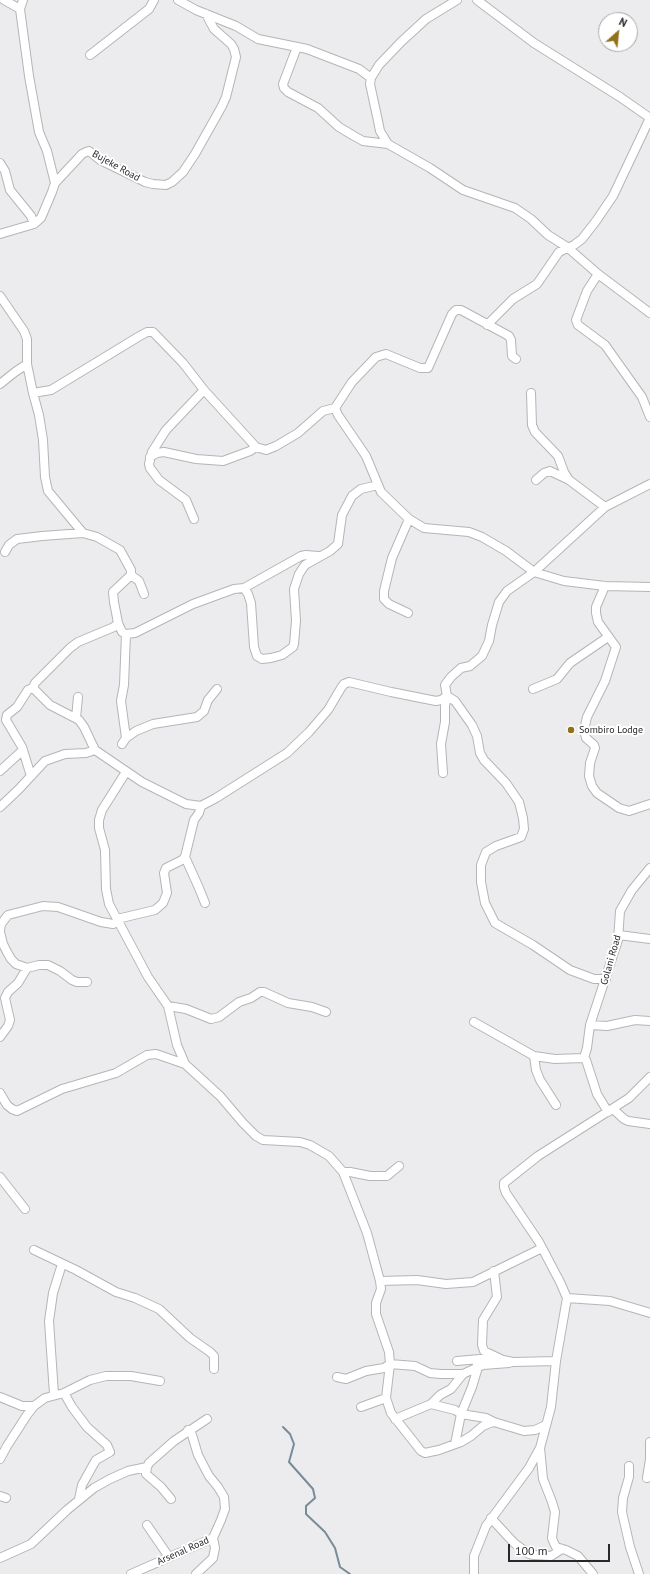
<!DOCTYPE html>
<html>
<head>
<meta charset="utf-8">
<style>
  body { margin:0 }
  #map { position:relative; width:650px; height:1574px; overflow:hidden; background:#ececee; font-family:"PT Sans",sans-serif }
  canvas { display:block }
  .north { position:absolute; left:598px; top:12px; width:40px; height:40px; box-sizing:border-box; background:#fff; border:1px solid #a9a9a9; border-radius:50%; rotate:27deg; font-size:11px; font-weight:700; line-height:16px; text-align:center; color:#282829 }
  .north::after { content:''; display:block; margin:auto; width:14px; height:18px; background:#917217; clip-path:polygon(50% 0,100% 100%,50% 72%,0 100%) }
  .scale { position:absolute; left:508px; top:1544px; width:102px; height:18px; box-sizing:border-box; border:2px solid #282829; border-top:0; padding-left:5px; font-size:12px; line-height:14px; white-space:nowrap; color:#282829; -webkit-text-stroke:3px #fff; paint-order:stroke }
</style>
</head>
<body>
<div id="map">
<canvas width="650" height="1574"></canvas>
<div class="north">N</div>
<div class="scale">100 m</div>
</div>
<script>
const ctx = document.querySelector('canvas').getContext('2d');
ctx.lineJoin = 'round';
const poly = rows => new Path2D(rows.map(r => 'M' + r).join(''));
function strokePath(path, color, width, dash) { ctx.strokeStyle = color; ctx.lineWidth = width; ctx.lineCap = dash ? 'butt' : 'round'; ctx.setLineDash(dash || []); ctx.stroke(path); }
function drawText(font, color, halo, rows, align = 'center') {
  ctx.font = font + ' "PT Sans",sans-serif'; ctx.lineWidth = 4; ctx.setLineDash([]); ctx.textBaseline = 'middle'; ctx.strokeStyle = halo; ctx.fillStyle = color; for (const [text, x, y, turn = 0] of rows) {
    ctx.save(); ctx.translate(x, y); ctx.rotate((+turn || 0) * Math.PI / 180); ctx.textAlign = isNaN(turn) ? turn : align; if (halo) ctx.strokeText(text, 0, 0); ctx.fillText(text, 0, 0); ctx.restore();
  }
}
strokePath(poly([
  [283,1427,290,1434,294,1444,289,1462,313,1489,315,1498,306,1506,306,1514,325,1532,335,1548,340,1567,350,1574]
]), '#788b99', 2);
const minor = poly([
  [4,0,20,9],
  [23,0,20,9,29,76,39,132,47,151,55,183],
  [178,0,196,10,236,26,258,39,307,49,359,69,371,78],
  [477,0,534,43,620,97,650,118],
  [297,47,283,84,284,88,288,92,318,108,339,127,354,136,363,141,388,144,430,168,463,190,515,208,531,219,548,235,567,247,598,274,650,313],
  [90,55,149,9,154,0],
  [388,144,380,131,378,121,370,84,371,78,379,65,401,42,426,19,457,0],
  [0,163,5,171,10,190,31,216,34,224],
  [0,234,34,224,41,218,52,192,55,183,82,154,86,152,89,151,100,160,145,182,153,184,166,185,172,182,183,172,195,154,222,106,226,97,236,57,234,49,231,44,214,29,206,14],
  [598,274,587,291,576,320,578,325,605,345,642,397,650,417],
  [0,296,24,331,27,339,27,364,33,393,39,415,43,440,45,477,48,491,83,533,97,537,120,550,131,570,131,575,139,581,144,594],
  [487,325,513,299,537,284,559,252,574,245,582,239,596,221,613,196,650,118],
  [0,384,15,372,27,364],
  [33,393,51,390,138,337,147,332,153,332,183,363,204,390,256,447,266,450,276,446,298,433,323,411,335,408,352,382,376,357,386,354,420,368,428,368,452,314,456,310,461,310,509,336,511,340,512,356,516,359],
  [531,393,532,425,535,432,558,456,564,472,569,480,605,507],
  [335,408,338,415,366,456,381,492,409,519,424,528,469,532,482,537,506,551,534,572,564,581,605,586,650,587],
  [150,457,157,453,164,452,196,459,223,461,250,451,256,447],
  [536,480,544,473,550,471,569,480],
  [194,519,186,500,159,480,150,468,149,464,152,452,166,430,204,390],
  [5,552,9,545,17,539,42,536,83,533],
  [131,575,113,592,114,602,118,623,114,627,78,642,70,648,35,683,33,688,50,705,79,720,84,727,95,750,142,782,186,804,201,806,216,798,287,753,309,732,328,710,341,688,344,684,349,682,391,692,436,701,441,700,447,696],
  [605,586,596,607,596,613,598,622,616,647,605,681,587,717,584,730,586,738,594,745,595,748,590,763,589,776,592,786,597,793,619,808,629,811,650,804],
  [244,588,301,556,306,555,318,556],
  [408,613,389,604,384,599,384,591,392,558,409,519],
  [118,623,122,632,126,634,135,633,193,604,234,589,244,588,248,594,251,603,254,647,257,656,262,659,271,658,282,655,293,647,294,644,296,621,294,589,299,574,305,565,330,551,338,544,342,515,352,496,361,489,378,485],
  [533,689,557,679,570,663,608,637],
  [76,718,78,697],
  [126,738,136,731,153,724,197,717,204,711,208,700,217,689],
  [122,744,126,738,121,701,124,685,126,634],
  [0,771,23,750],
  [126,772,102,810,99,820,99,828,105,850,106,889,109,904,148,977,168,1006,177,1045,185,1064,220,1096,243,1123,256,1136,263,1140,300,1142,310,1145,329,1156,343,1172,367,1233,380,1281,381,1289,376,1303,376,1314,389,1352,390,1364,386,1398,391,1413,421,1451,425,1453,439,1450,461,1442,471,1436,483,1426,490,1423,494,1422,524,1431,535,1430,546,1425],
  [443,773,441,744,445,722,445,706,447,696],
  [31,776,22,747,6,720,7,715,17,707,28,690,33,688],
  [0,807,18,790,45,761,65,754,86,753,95,750],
  [185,857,199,888,205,903],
  [117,919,155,910,163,903,167,893,164,873,166,868,182,860,185,857,194,820,199,813,201,806],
  [0,930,1,924,8,915,43,906,58,907,101,922,113,924,119,922],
  [0,932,3,944,7,952,11,959,16,964,27,968,39,965,48,965,60,971,72,980,77,982,87,982],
  [619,935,650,939],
  [606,979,594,979,570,970,533,945,495,923,485,903,481,882,481,865,486,852,496,846,521,837,524,829,523,818,519,802,506,783,484,760,480,753,477,736,472,725,455,701,447,696,445,685,451,677,461,668,470,666,482,656,489,641,492,625,499,602,507,591,534,572,605,507,650,484],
  [168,1006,186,1009,211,1019,219,1017,239,1002,251,998,260,992,264,992,288,1003,312,1007,326,1012],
  [474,1022,534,1056,555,1059,584,1058,586,1060,597,1094,608,1112],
  [590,1025,607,1026,635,1020,650,1021],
  [0,1037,8,1026,10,1020,5,998,8,992,18,983,27,968],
  [534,1056,536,1070,540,1080,556,1105],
  [584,1058,587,1048,590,1025,618,940,620,911,632,890,650,868],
  [0,1093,7,1105,12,1109,17,1111,62,1089,116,1073,147,1055,156,1054,185,1064],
  [613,1109,624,1119,628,1121,650,1124],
  [343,1172,350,1172,370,1176,387,1176,399,1166],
  [0,1177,25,1209],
  [34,1250,76,1270,116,1292,135,1298,159,1309,190,1338,210,1352,214,1356,214,1369],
  [494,1271,497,1297,483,1320,482,1345,484,1351,503,1360,513,1362,556,1361],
  [380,1281,417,1280,446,1284,473,1282,542,1248],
  [567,1298,610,1301,650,1313],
  [457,1361,480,1359],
  [483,1365,482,1359,498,1359],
  [337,1377,346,1379,366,1371,384,1368,390,1364,415,1366,430,1373,441,1374,463,1374],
  [64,1393,72,1407,87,1427,107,1445,110,1452,96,1460,92,1467,82,1485,79,1499],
  [54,1394,49,1321,53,1293,62,1264],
  [0,1397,22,1406,34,1406],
  [431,1404,455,1410,461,1414,486,1418,494,1422],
  [361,1407,386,1398],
  [395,1419,431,1404,440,1395,451,1389,463,1374,478,1367,476,1361],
  [455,1444,461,1414,472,1387,478,1367,483,1365,509,1363],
  [540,1448,543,1479,552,1502,555,1512,552,1538,554,1543,556,1547,566,1550,578,1556,593,1574],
  [0,1459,7,1446,27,1415,34,1406,45,1398,64,1393,90,1380,106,1376,131,1376,160,1381],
  [629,1466,629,1477,623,1498,622,1512,630,1547,639,1574],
  [647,1478,650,1459,650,1442],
  [0,1496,6,1498],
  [171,1499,161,1487,146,1474,147,1467,149,1463,174,1441,207,1419],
  [491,1518,514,1543,529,1554,534,1555,551,1556,562,1549],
  [147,1525,169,1557],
  [0,1558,31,1544,67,1510,94,1488,110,1479,128,1471,147,1467],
  [131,1574,213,1538,221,1520,225,1509,224,1497,218,1487,209,1476,198,1455,192,1435,188,1430],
  [196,1574,213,1558,215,1548,213,1538],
  [474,1574,474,1556,486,1526,529,1468,540,1448,551,1407,556,1361,567,1298,560,1282,539,1242,506,1193,504,1187,504,1183,538,1156,629,1098,650,1077]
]);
strokePath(minor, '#b4b5b6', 10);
strokePath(minor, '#fff', 8);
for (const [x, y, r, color] of [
  [571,730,4,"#917217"]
]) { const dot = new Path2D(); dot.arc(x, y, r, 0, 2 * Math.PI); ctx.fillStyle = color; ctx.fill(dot); strokePath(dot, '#fff', 1.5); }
drawText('10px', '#282829', '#fff', [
  ["Bujeke Road",116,166,29],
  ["Golani Road",611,960,-74],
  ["Arsenal Road",183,1551,-24]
]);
drawText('10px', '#282829', '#fff', [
  ["Sombiro Lodge",579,730]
], 'left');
</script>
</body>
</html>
